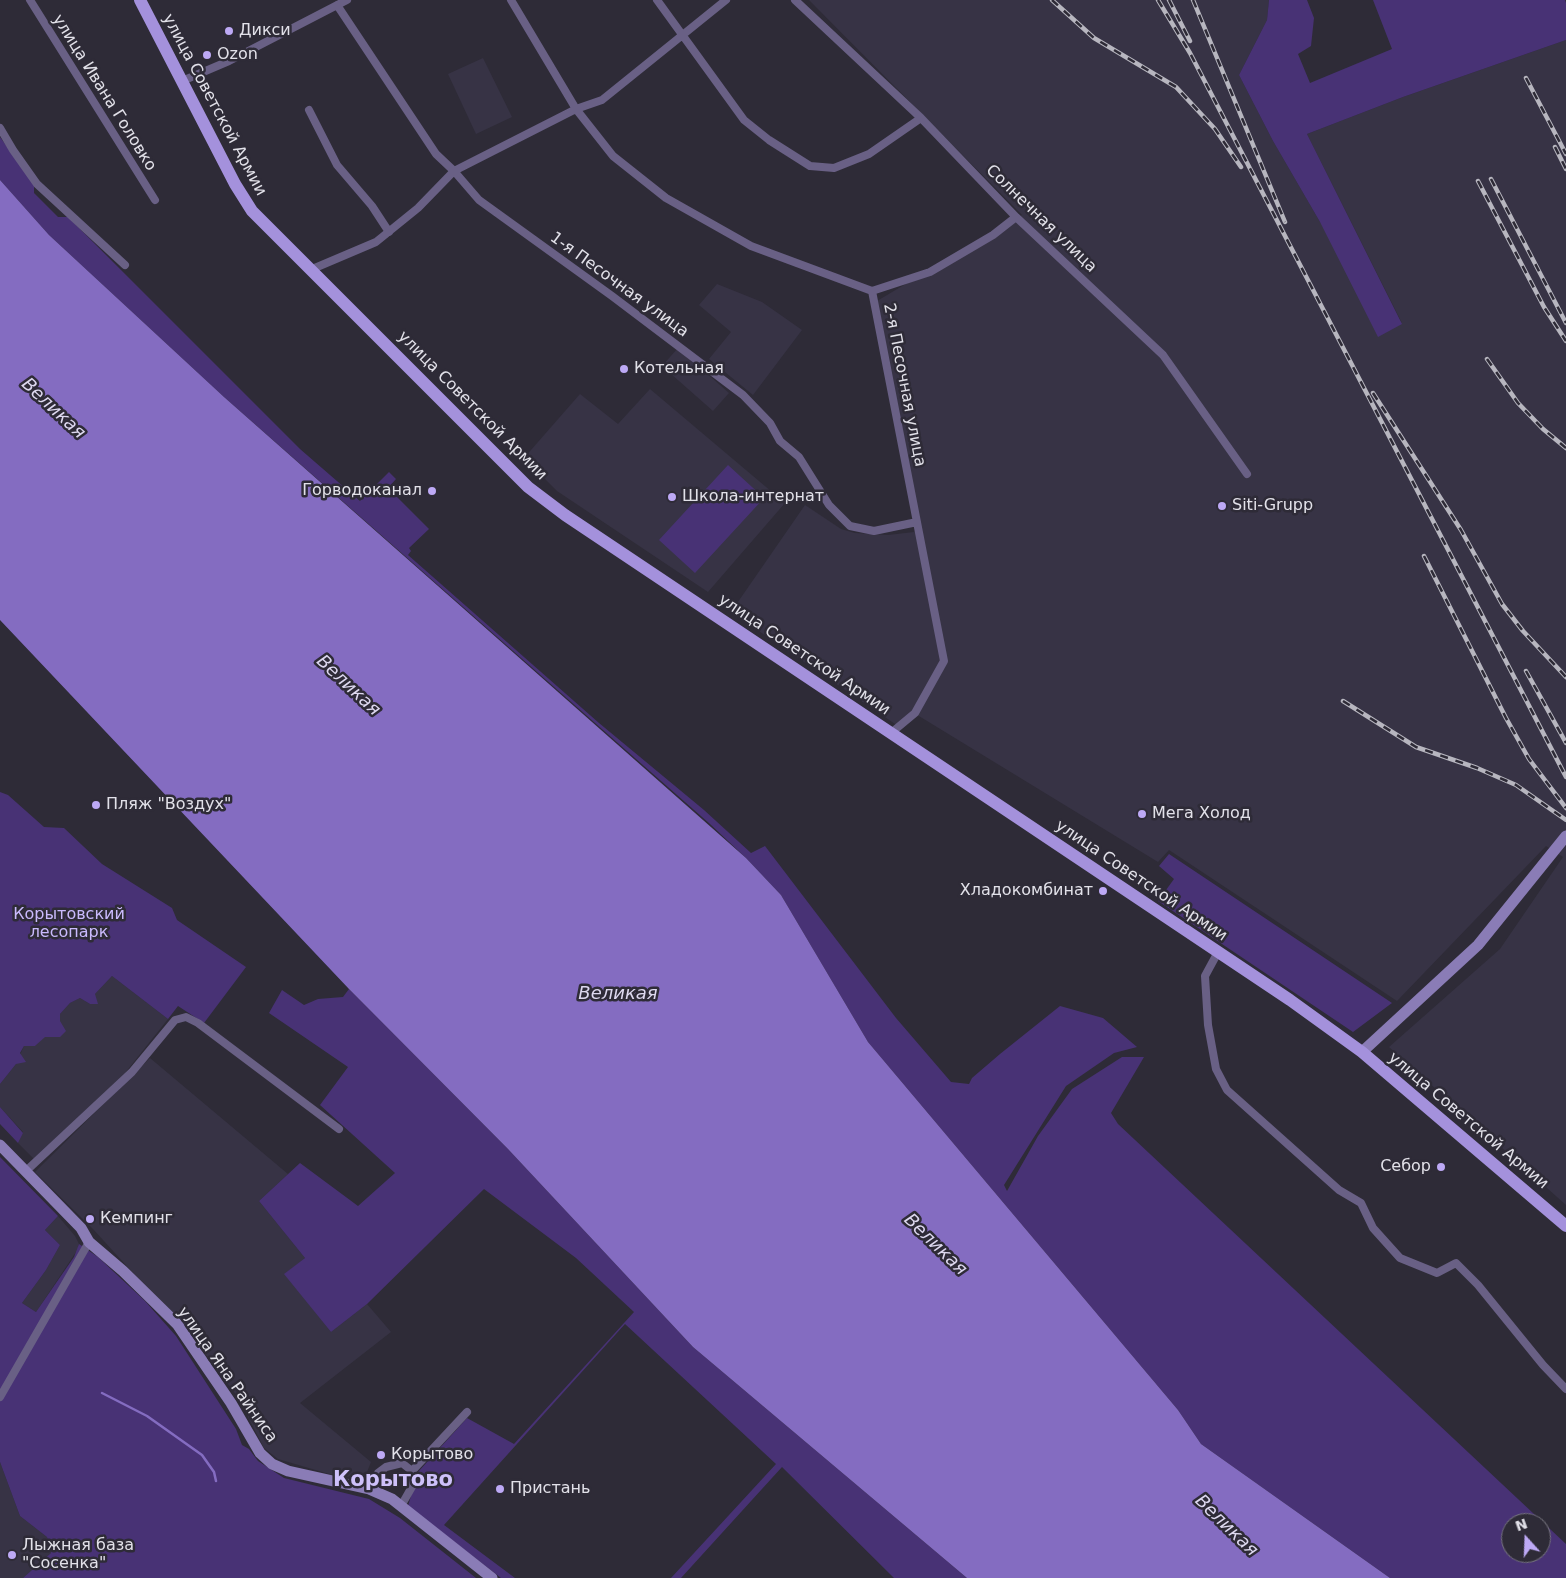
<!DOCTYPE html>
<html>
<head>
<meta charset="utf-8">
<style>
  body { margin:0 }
  #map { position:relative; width:1566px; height:1578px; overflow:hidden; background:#2e2b37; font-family:"DejaVu Sans",sans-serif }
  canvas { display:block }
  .north { position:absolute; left:1501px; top:1513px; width:50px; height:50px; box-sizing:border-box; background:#2e2b37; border:1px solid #76747e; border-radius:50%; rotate:340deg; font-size:14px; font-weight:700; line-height:20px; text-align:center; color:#e2e1e9 }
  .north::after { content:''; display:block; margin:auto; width:18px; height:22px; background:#bda9f5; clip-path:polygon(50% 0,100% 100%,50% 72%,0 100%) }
</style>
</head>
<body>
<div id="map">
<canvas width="1566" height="1578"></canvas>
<div class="north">N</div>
</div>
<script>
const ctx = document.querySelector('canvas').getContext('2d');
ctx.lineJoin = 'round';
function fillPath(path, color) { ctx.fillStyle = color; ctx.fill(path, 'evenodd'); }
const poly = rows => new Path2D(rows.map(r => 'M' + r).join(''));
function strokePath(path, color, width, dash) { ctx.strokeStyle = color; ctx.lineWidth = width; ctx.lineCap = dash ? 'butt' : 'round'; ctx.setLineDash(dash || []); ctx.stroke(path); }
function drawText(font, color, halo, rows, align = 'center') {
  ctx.font = font + ' "DejaVu Sans",sans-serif'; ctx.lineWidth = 5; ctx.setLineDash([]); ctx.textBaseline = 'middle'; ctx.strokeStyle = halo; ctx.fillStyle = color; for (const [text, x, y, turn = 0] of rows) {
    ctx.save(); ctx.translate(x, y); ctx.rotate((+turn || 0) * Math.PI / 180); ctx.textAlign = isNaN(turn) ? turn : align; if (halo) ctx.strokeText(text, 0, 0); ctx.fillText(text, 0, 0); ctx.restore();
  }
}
fillPath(poly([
  [809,0,1269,0,1267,20,1239,75,1273,141,1320,222,1402,323,1307,134,1403,97,1566,40,1566,1205,1389,1047,1500,949,1563,857,1546,846,1397,1001,1169,850,1158,862,914,713,898,726,731,612,805,505,841,529,855,533,888,535,914,532,920,526,877,301,1022,215],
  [483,58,512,117,476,134,448,74],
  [717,284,762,302,802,330,753,395,709,359,731,332,699,305],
  [678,348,729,393,713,411,662,366],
  [650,389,785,503,708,592,557,491,524,458,580,394,618,424],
  [112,976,168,1019,125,1073,34,1159,18,1143,23,1132,0,1107,0,1084,16,1064,24,1046,35,1046,60,1021,60,1014,70,1003,80,998,90,1004,95,994],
  [150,1058,288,1174,259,1201,305,1258,285,1274,331,1332,367,1304,391,1332,300,1403,371,1462,367,1472,343,1478,278,1459,264,1448,237,1396,196,1342,93,1229,35,1172],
  [58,1216,75,1236,79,1244,78,1249,36,1312,22,1303,46,1270,60,1245,45,1230],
  [0,1462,20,1516,47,1537,51,1553,23,1578,0,1578]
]), '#373345');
fillPath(poly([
  [1269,0,1307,0,1314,18,1311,46,1298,54,1310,83,1392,49,1373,0,1565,0,1566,3,1566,40,1403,97,1307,134,1402,324,1378,337,1320,222,1273,141,1239,75,1267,20],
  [0,137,34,184,34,193,58,217,68,217,300,449,360,501,389,472,396,479,388,488,429,529,409,548,411,551,408,555,599,723,704,810,751,853,765,846,896,1018,951,1082,969,1084,972,1078,1000,1054,1060,1006,1103,1018,1137,1047,1114,1053,1066,1086,1004,1185,1007,1191,1038,1136,1072,1089,1122,1057,1144,1057,1111,1113,1118,1124,1566,1544,1566,1578,1390,1578,1201,1444,1178,1410,868,1042,781,895,746,858,710,824,224,397,49,235,0,180],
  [1511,1523,1541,1523,1541,1553,1511,1553],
  [728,465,764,498,695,573,659,540],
  [0,792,8,795,44,827,64,828,102,864,172,908,177,920,246,967,204,1023,178,1006,168,1019,112,976,95,994,98,1004,90,1004,80,998,70,1003,60,1014,60,1021,66,1031,60,1037,45,1037,35,1046,24,1046,20,1053,26,1062,16,1064,0,1084],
  [1169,854,1392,1003,1353,1032,1158,901,1174,879,1159,866],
  [349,989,508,1149,693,1347,967,1578,894,1578,782,1467,681,1578,671,1578,776,1464,625,1324,444,1525,515,1578,501,1578,408,1506,418,1472,467,1418,514,1444,634,1312,576,1258,484,1189,367,1304,331,1332,284,1274,305,1258,259,1201,300,1163,358,1206,395,1173,320,1105,348,1067,269,1013,282,990,304,1005,318,999,343,997],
  [0,1107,23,1133,18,1143,0,1124],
  [0,1157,58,1216,45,1230,60,1245,46,1270,22,1303,36,1312,74,1257,79,1244,98,1257,145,1301,176,1336,236,1429,242,1445,249,1449,258,1461,284,1478,369,1499,400,1518,476,1578,23,1578,51,1553,47,1537,20,1516,0,1462]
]), '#483275');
fillPath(poly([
  [0,180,49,235,224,397,746,858,781,895,868,1042,1178,1410,1201,1444,1390,1578,967,1578,693,1347,508,1149,349,989,0,620]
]), '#846cc1');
strokePath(poly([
  [102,1393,147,1416,202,1455,214,1472,216,1481]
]), '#846cc1', 2.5);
strokePath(poly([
  [30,0,155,200],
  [511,0,576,109,613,156,666,198,751,246,872,291],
  [657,0,744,120,769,140,810,166,834,168,869,154,921,118],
  [795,0,921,118,1016,217,1163,355,1247,474],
  [337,5,436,154,454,171,479,200,612,296,743,395,770,423,780,441,799,457,829,505,850,526,874,531,917,522],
  [182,81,229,61,347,0],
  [309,110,337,165,372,206,389,232],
  [0,128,13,150,37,184,125,265],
  [310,270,376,242,418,208,454,171,576,109,602,100,726,0],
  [872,291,944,661,915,713,891,733],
  [872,291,930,272,993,235,1016,217],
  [1218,952,1205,976,1208,1025,1216,1069,1227,1090,1339,1190,1361,1203,1373,1228,1400,1258,1437,1273,1456,1263,1478,1285,1543,1365,1566,1389],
  [26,1171,132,1072,175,1020,186,1017,198,1023,339,1129],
  [0,1397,89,1242],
  [412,1471,467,1412],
  [369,1489,378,1473,386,1467,402,1463,412,1471,413,1485,401,1506]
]), '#696085', 8);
strokePath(poly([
  [1362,1052,1478,945,1566,836],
  [0,1145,81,1228,89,1242,123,1271,177,1324,231,1403,260,1453,272,1464,288,1471,369,1489,392,1499,492,1578]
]), '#8a7cb6', 11);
strokePath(poly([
  [140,0,235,184,252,211,528,487,565,515,1290,1000,1362,1052,1566,1226]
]), '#a491dc', 12);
const rail = poly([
  [1052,0,1094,38,1176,87,1215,129,1241,167],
  [1158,0,1190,53,1566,777],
  [1169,0,1190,41],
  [1193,0,1285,222],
  [1526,78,1566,154],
  [1555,147,1566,169],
  [1491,179,1566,323],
  [1478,181,1544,307,1566,341],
  [1487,359,1518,403,1543,429,1566,448],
  [1373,393,1461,530,1502,604,1523,631,1566,677],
  [1424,556,1506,718,1529,759,1566,808],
  [1526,671,1566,743],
  [1343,701,1416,747,1477,768,1516,785,1566,820]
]);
strokePath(rail, '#b7b6bf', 4.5);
strokePath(rail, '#2e2b37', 2.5, [8]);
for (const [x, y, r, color] of [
  [229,31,5,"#bda9f5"],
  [207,55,5,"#bda9f5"],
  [624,369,5,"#bda9f5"],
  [432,491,5,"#bda9f5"],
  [672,497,5,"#bda9f5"],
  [1222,506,5,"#bda9f5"],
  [96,805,5,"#bda9f5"],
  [1142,814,5,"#bda9f5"],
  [1103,891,5,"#bda9f5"],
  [1441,1167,5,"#bda9f5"],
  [90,1219,5,"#bda9f5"],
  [381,1455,5,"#bda9f5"],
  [500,1489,5,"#bda9f5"],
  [12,1555,5,"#bda9f5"]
]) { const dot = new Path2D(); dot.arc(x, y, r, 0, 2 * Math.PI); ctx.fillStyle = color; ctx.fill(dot); strokePath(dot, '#2e2b37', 2); }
drawText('16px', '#e2e1e9', '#2e2b37', [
  ["Дикси",239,31],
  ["Ozon",217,55],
  ["Котельная",634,369],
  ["Горводоканал",422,491,"right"],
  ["Школа-интернат",682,497],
  ["Siti-Grupp",1232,506],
  ["Пляж \"Воздух\"",106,805],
  ["Мега Холод",1152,814],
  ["Хладокомбинат",1093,891,"right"],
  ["Себор",1431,1167,"right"],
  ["Кемпинг",100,1219],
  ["Корытово",391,1455],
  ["Пристань",510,1489],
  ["Лыжная база",22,1546],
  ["\"Сосенка\"",22,1564]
], 'left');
drawText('16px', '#e2e1e9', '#2e2b37', [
  ["улица Ивана Головко",104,93,58],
  ["улица Советской Армии",214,105,62],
  ["Солнечная улица",1041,219,44],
  ["1-я Песочная улица",619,285,36],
  ["2-я Песочная улица",904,385,79],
  ["улица Советской Армии",472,406,45],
  ["улица Советской Армии",804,655,34],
  ["улица Советской Армии",1141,881,34],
  ["улица Советской Армии",1468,1121,40],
  ["улица Яна Райниса",227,1375,55]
]);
drawText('16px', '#cabafd', '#2e2b37', [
  ["Корытовский",69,915],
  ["лесопарк",69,933]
]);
drawText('italic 18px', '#ddd8ef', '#2e2b37', [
  ["Великая",53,409,43],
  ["Великая",348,686,43],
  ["Великая",618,994],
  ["Великая",935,1245,44],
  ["Великая",1226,1526,44]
]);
drawText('bold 21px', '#cec1fa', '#2e2b37', [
  ["Корытово",393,1481]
]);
</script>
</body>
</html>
